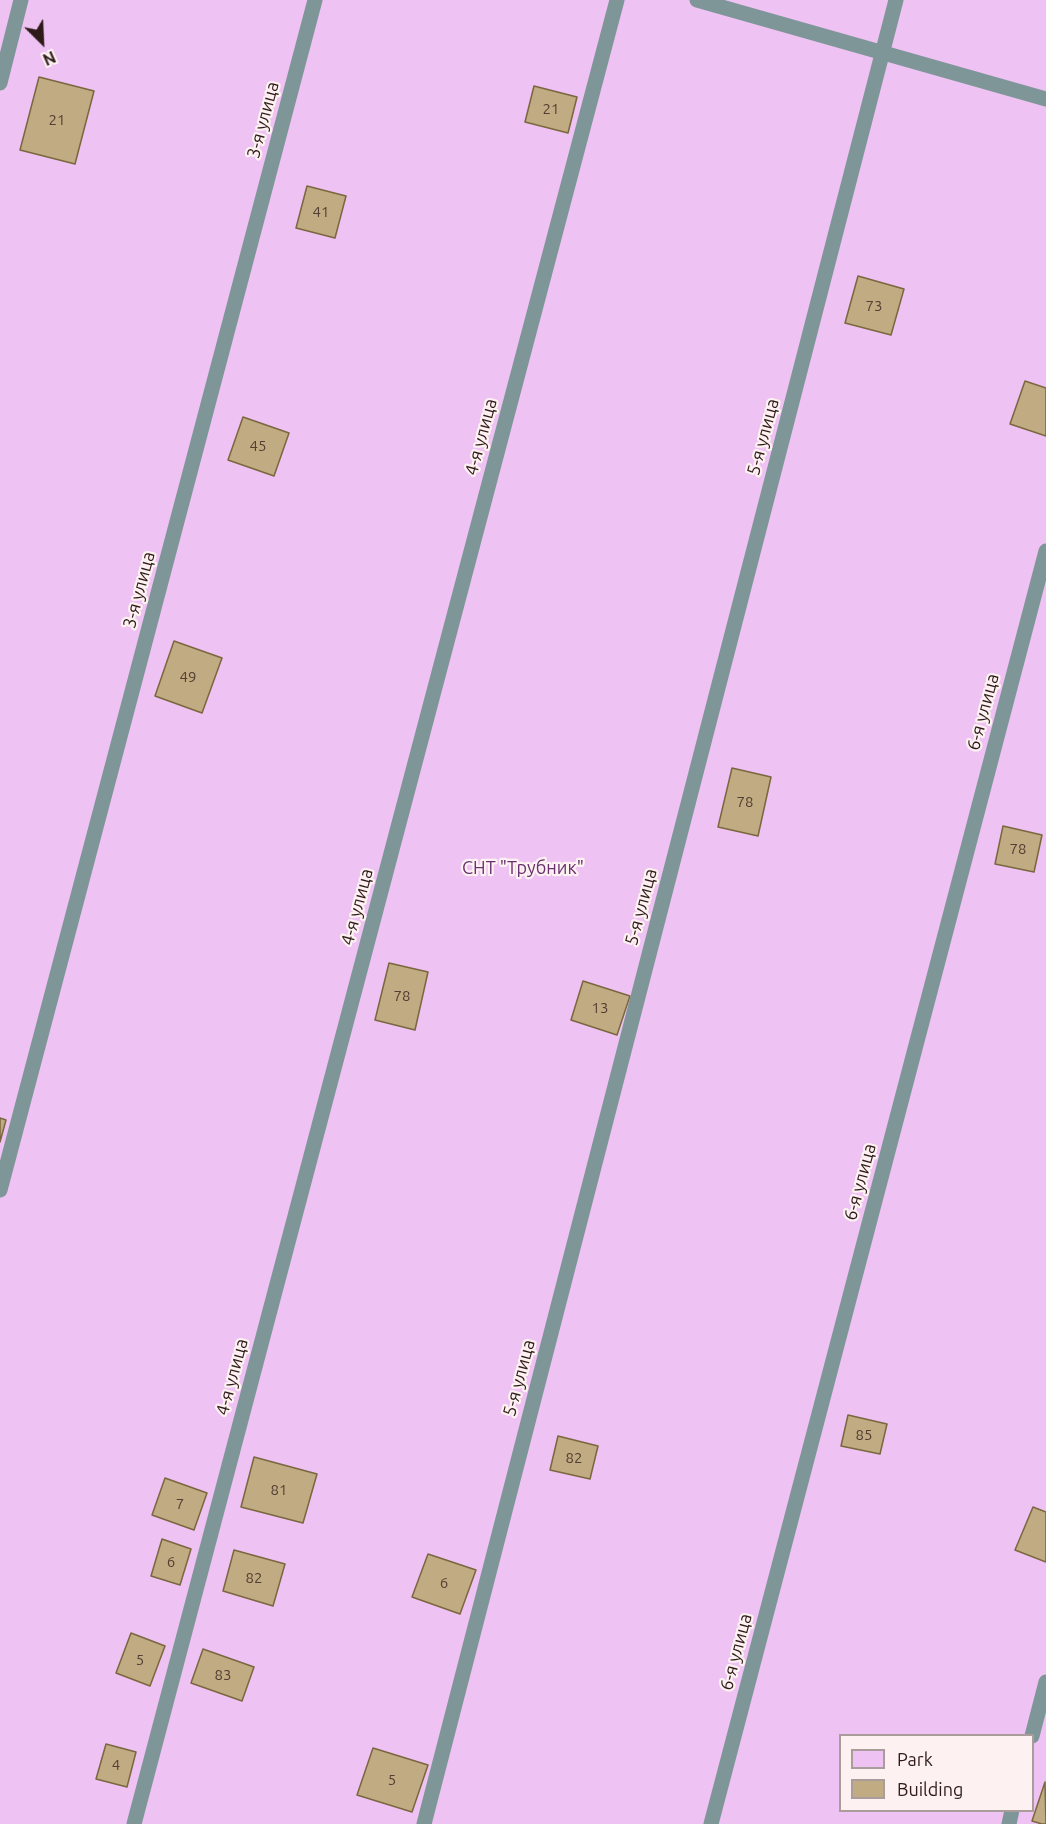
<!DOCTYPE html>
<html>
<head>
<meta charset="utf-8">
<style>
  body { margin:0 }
  #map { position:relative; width:1046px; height:1824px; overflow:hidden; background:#f8e2e0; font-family:Ubuntu,sans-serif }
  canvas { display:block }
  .legend { position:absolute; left:839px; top:1734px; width:195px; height:78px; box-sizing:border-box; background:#fdf2f1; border:2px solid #aa9c9b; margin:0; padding:8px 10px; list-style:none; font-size:18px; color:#2d1a19 }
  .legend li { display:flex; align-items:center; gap:12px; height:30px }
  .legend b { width:30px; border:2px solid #aa9c9b }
  .north { position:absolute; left:12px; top:12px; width:60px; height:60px; -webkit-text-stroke:4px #fdf2f1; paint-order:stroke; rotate:156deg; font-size:16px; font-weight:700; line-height:24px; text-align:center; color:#2d1a19 }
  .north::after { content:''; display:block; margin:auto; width:21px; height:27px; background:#2d1a19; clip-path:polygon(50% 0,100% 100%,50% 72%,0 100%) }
</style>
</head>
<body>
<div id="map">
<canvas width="1046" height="1824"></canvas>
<ul class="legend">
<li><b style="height:16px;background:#eec2f2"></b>Park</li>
<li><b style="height:16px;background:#c0ab82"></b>Building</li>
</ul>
<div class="north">N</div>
</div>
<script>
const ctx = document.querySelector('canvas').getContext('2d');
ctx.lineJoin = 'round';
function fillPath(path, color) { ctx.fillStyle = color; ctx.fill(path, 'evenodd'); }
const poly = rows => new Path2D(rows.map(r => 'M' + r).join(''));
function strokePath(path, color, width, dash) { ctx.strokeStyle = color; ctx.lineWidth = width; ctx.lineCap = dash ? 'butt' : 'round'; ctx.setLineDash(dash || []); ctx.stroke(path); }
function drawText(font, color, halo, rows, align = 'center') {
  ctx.font = font + ' Ubuntu,sans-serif'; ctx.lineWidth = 4.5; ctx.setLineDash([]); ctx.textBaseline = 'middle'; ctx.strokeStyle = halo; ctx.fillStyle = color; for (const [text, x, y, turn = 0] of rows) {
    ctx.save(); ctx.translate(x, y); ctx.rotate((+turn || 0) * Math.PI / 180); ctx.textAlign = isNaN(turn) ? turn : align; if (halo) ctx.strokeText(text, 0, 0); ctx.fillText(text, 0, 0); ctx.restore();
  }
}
fillPath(poly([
  [0,0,1046,0,1046,1824,0,1824],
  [840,1736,1032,1736,1032,1810,840,1810]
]), '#eec2f2');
const building = poly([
  [39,77,94,91,75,164,20,150,39,77],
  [534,86,577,97,568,133,525,122,534,86],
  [307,186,346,196,335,238,296,228,307,186],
  [858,276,904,289,891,335,845,323,858,276],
  [1025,381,1046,388,1046,436,1010,424,1025,381],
  [243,417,289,433,274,476,228,460,243,417],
  [174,641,222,658,202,713,155,696,174,641],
  [732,768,771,777,758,836,718,827,732,768],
  [1003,826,1042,835,1034,872,995,864,1003,826],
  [389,963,428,972,415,1030,375,1020,389,963],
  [583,981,630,996,617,1035,571,1020,583,981],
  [0,1118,6,1120,0,1142,0,1118],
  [848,1415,887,1424,880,1454,841,1446,848,1415],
  [558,1436,598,1446,590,1479,550,1470,558,1436],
  [254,1457,317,1474,303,1523,241,1507,254,1457],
  [165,1478,207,1493,194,1530,152,1515,165,1478],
  [1033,1507,1046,1512,1046,1562,1015,1550,1033,1507],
  [162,1539,191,1549,180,1585,151,1576,162,1539],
  [234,1550,285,1564,273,1606,223,1591,234,1550],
  [428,1554,476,1570,460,1614,412,1597,428,1554],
  [131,1633,165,1646,150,1686,116,1673,131,1633],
  [203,1649,254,1667,242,1701,191,1683,203,1649],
  [106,1744,136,1752,127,1787,96,1779,106,1744],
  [373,1748,428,1765,412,1812,357,1795,373,1748],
  [1045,1782,1046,1824,1042,1824,1032,1821,1045,1782]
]);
fillPath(building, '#c0ab82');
strokePath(building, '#7a663f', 1.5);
strokePath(poly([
  [697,0,1046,99],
  [0,83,21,0],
  [0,1190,315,0],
  [1032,1736,1046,1682],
  [134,1824,617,0],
  [424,1824,896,0],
  [711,1824,1046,551],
  [1009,1824,1012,1810]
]), '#7e9698', 15);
drawText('15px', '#523e33', null, [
  ["21",551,109],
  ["21",57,120],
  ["41",321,212],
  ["73",874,306],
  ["45",258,446],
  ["49",188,677],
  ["78",745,802],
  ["78",1018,849],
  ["78",402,996],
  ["13",600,1008],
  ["85",864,1435],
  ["82",574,1458],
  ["81",279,1490],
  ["7",180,1504],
  ["6",171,1562],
  ["82",254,1578],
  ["6",444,1583],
  ["5",140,1660],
  ["83",223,1675],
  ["4",116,1765],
  ["5",392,1780]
]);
drawText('18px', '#2d1a19', '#fdf2f1', [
  ["3-я улица",263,120,-75],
  ["4-я улица",481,437,-75],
  ["5-я улица",763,437,-75],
  ["3-я улица",139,590,-75],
  ["6-я улица",983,712,-75],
  ["4-я улица",357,907,-75],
  ["5-я улица",641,907,-75],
  ["6-я улица",860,1182,-75],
  ["4-я улица",232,1377,-75],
  ["5-я улица",519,1378,-75],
  ["6-я улица",736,1652,-75]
]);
drawText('18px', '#693070', '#fdf2f1', [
  ["СНТ \"Трубник\"",523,868]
]);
</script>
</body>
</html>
